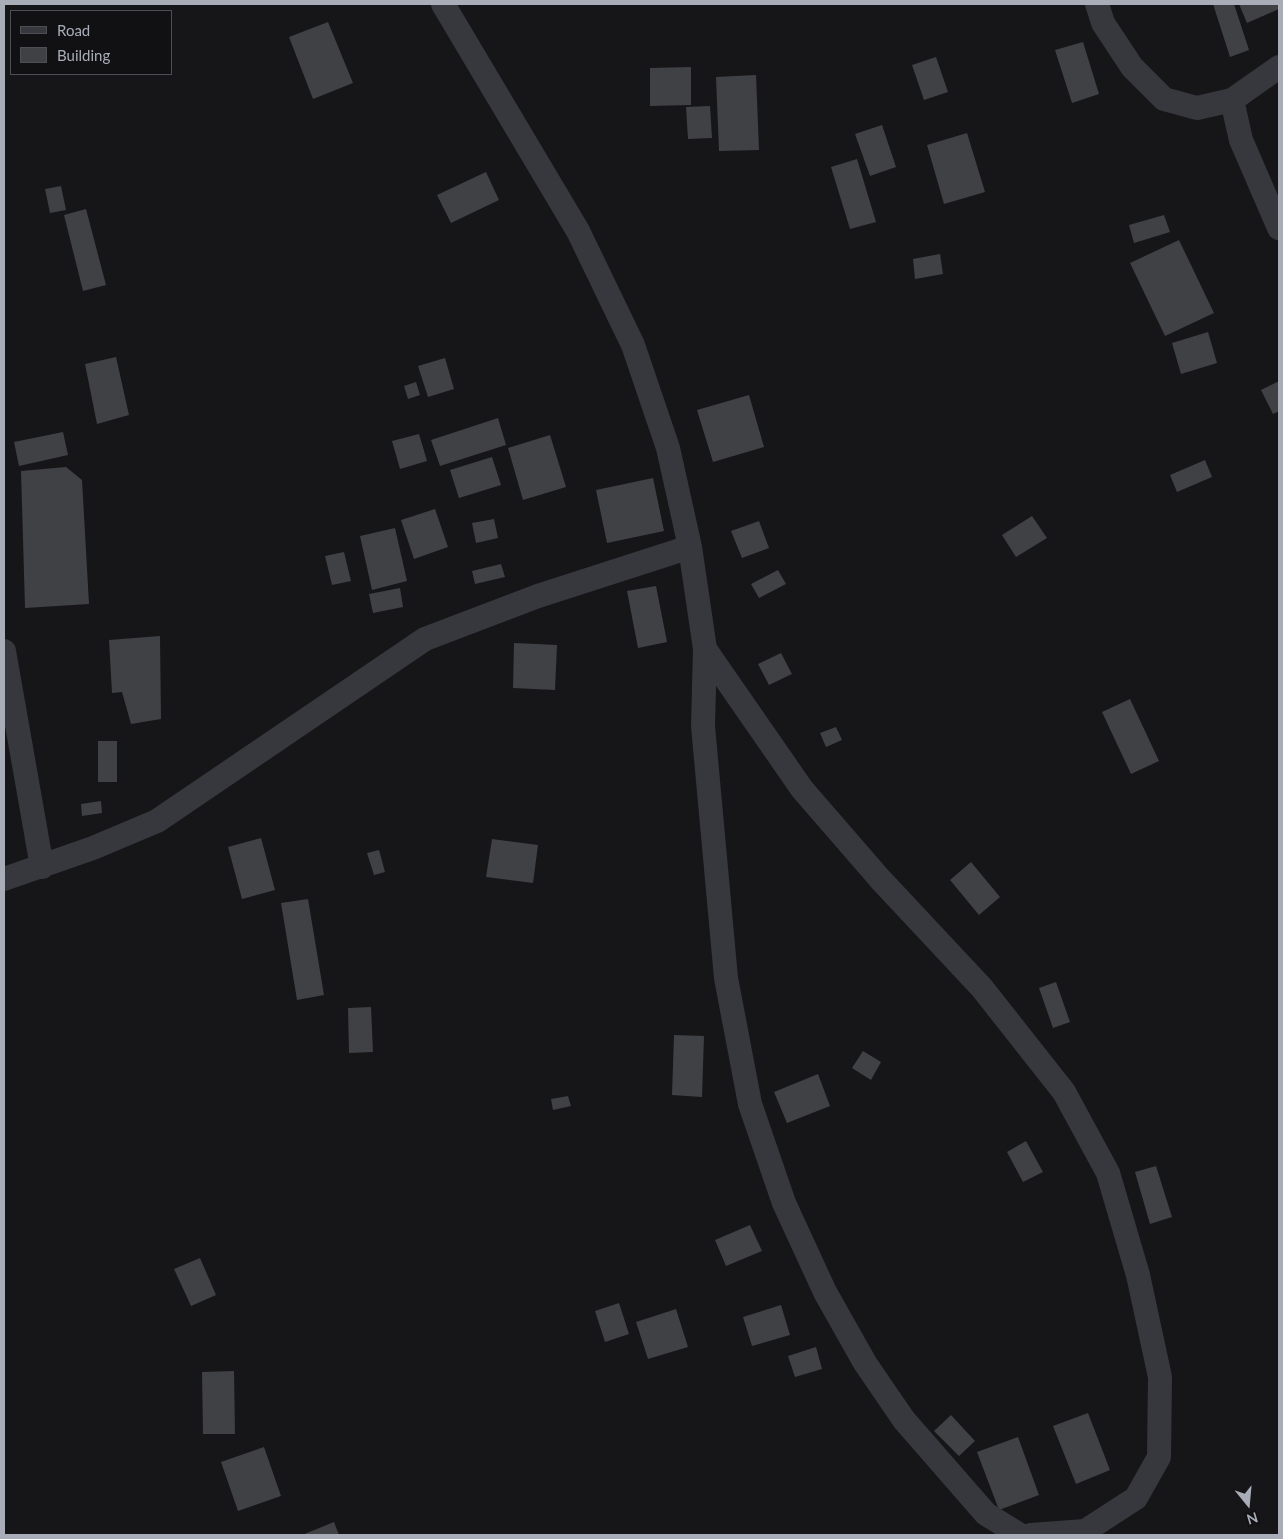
<!DOCTYPE html>
<html>
<head>
<meta charset="utf-8">
<style>
  body { margin:0 }
  #map { position:relative; width:1283px; height:1539px; overflow:hidden; background:#161618; font-family:Lato,sans-serif }
  canvas { display:block }
  .frame { position:absolute; inset:0; border:5px solid #a8adb8; pointer-events:none }
  .legend { position:absolute; left:10px; top:10px; width:162px; height:65px; box-sizing:border-box; background:#111113; border:1px solid #4d4f55; margin:0; padding:6px 9px; list-style:none; font-size:15px; color:#a8adb8 }
  .legend li { display:flex; align-items:center; gap:10px; height:25px }
  .legend b { width:25px; border:1px solid #4d4f55 }
  .north { position:absolute; left:1223px; top:1479px; width:50px; height:50px; -webkit-text-stroke:4px #111113; paint-order:stroke; rotate:163deg; font-size:14px; font-weight:700; line-height:20px; text-align:center; color:#a8adb8 }
  .north::after { content:''; display:block; margin:auto; width:18px; height:22px; background:#a8adb8; clip-path:polygon(50% 0,100% 100%,50% 72%,0 100%) }
</style>
</head>
<body>
<div id="map">
<canvas width="1283" height="1539"></canvas>
<div class="frame"></div>
<ul class="legend">
<li><b style="height:6px;background:#37383d"></b>Road</li>
<li><b style="height:14px;background:#404145"></b>Building</li>
</ul>
<div class="north">N</div>
</div>
<script>
const ctx = document.querySelector('canvas').getContext('2d');
ctx.lineJoin = 'round';
function fillPath(path, color) { ctx.fillStyle = color; ctx.fill(path, 'evenodd'); }
const poly = rows => new Path2D(rows.map(r => 'M' + r).join(''));
function strokePath(path, color, width, dash) { ctx.strokeStyle = color; ctx.lineWidth = width; ctx.lineCap = dash ? 'butt' : 'round'; ctx.setLineDash(dash || []); ctx.stroke(path); }
fillPath(poly([
  [1213,4,1234,4,1249,50,1230,57],
  [1239,4,1279,4,1279,9,1247,23],
  [328,22,353,83,313,99,289,37],
  [1083,42,1099,94,1072,103,1055,50],
  [936,57,948,92,924,100,912,65],
  [691,67,691,105,650,106,650,68],
  [756,75,759,150,719,151,716,77],
  [710,106,712,138,688,139,686,107],
  [882,125,896,167,870,176,855,134],
  [967,133,985,192,944,204,927,145],
  [857,159,876,222,850,229,831,167],
  [486,172,499,200,451,223,437,195],
  [61,186,66,210,50,213,45,189],
  [86,209,106,285,83,291,64,215],
  [1164,215,1170,232,1134,243,1129,225],
  [1179,240,1214,313,1165,336,1130,263],
  [940,254,943,274,915,279,913,259],
  [1208,332,1217,363,1181,374,1172,343],
  [116,357,129,415,97,424,85,364],
  [445,358,454,389,428,397,418,366],
  [1279,381,1279,411,1273,414,1261,390],
  [416,382,420,395,408,399,404,386],
  [749,395,764,447,713,462,697,410],
  [498,418,506,445,440,466,431,440],
  [63,432,68,455,19,466,14,442],
  [419,434,427,461,400,469,392,441],
  [550,435,566,487,523,500,508,448],
  [492,457,501,485,459,498,450,470],
  [1205,460,1212,477,1177,492,1170,475],
  [66,467,82,480,89,604,25,608,21,471],
  [653,478,664,531,607,543,596,490],
  [435,509,448,547,414,559,401,520],
  [1032,516,1047,538,1016,557,1002,535],
  [494,519,498,538,476,543,472,523],
  [759,521,769,548,742,558,731,531],
  [395,528,407,581,372,590,360,536],
  [344,552,351,581,332,585,325,556],
  [501,564,505,577,475,584,472,571],
  [778,570,786,584,759,598,751,584],
  [656,586,667,642,638,648,627,591],
  [400,588,403,607,373,613,369,594],
  [160,636,161,719,131,724,122,692,112,693,109,640],
  [514,643,557,645,555,690,513,688],
  [781,653,792,674,769,685,758,664],
  [1130,699,1159,761,1131,774,1102,712],
  [836,727,842,740,826,747,820,733],
  [98,741,117,741,117,782,98,782],
  [101,801,102,813,82,816,81,804],
  [261,838,275,890,242,899,228,847],
  [492,839,538,845,533,883,486,877],
  [379,850,385,872,374,875,367,853],
  [971,862,1000,897,979,915,950,880],
  [308,899,324,995,297,1000,281,903],
  [1056,982,1070,1022,1053,1028,1039,988],
  [371,1007,373,1052,349,1053,348,1008],
  [674,1035,704,1036,702,1097,672,1095],
  [863,1051,881,1062,871,1080,852,1068],
  [818,1074,830,1106,787,1123,774,1092],
  [568,1096,571,1106,553,1110,551,1099],
  [1026,1141,1043,1172,1023,1182,1007,1152],
  [1156,1166,1172,1217,1150,1224,1135,1172],
  [750,1225,762,1251,726,1266,715,1240],
  [200,1258,216,1295,191,1306,174,1269],
  [619,1303,629,1334,605,1342,595,1311],
  [781,1305,790,1335,752,1346,743,1317],
  [676,1309,688,1347,648,1359,636,1322],
  [816,1347,822,1369,795,1377,788,1356],
  [234,1371,235,1434,203,1434,202,1372],
  [1088,1413,1110,1470,1076,1484,1053,1426],
  [951,1415,975,1441,959,1456,934,1431],
  [1018,1437,1039,1495,999,1510,977,1452],
  [264,1447,281,1496,238,1511,221,1462],
  [334,1522,339,1535,302,1535]
]), '#404145');
strokePath(poly([
  [443,4,578,231,633,345,668,448,690,547,705,649,703,726,726,978,750,1104,784,1203,825,1292,865,1363,904,1420,986,1514,1020,1535],
  [1097,4,1103,23,1132,67,1164,99,1197,108,1232,100,1279,67],
  [1232,100,1241,140,1279,228],
  [705,649,802,789,880,879,982,988,1064,1092,1108,1173,1138,1275,1160,1377,1159,1457,1136,1498,1085,1531,1031,1535],
  [4,651,42,867],
  [4,879,93,848,157,821,425,639,538,596,690,547]
]), '#37383d', 24);
</script>
</body>
</html>
